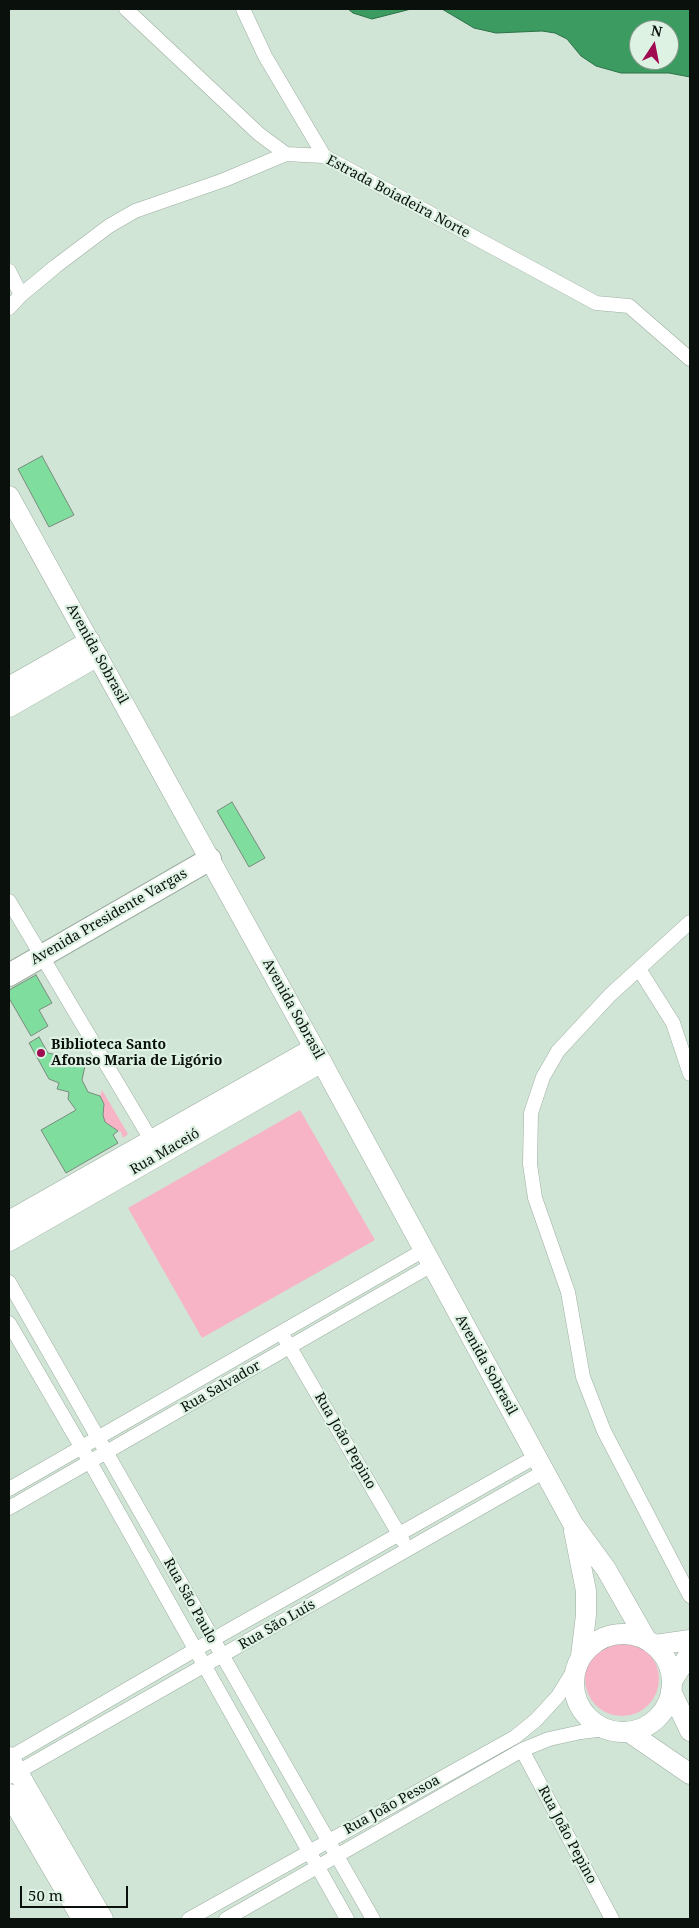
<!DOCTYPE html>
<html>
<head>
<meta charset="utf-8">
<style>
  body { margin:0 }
  #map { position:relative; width:699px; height:1928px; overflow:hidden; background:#d1e5d6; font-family:"Noto Serif",serif }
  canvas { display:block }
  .frame { position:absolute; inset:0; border:10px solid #0a100c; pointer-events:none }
  .north { position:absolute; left:629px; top:20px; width:50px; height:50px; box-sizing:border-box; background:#def2e3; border:1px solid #89988d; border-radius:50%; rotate:11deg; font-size:14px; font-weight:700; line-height:20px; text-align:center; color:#0a100c }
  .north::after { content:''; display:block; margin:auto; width:18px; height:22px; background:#9f0a51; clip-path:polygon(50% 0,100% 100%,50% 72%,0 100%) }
  .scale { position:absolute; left:20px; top:1886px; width:108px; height:22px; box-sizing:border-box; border:2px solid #0a100c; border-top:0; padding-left:6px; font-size:15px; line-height:18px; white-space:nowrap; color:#0a100c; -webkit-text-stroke:4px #def2e3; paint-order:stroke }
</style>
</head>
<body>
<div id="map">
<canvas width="699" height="1928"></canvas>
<div class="frame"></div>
<div class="north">N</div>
<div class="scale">50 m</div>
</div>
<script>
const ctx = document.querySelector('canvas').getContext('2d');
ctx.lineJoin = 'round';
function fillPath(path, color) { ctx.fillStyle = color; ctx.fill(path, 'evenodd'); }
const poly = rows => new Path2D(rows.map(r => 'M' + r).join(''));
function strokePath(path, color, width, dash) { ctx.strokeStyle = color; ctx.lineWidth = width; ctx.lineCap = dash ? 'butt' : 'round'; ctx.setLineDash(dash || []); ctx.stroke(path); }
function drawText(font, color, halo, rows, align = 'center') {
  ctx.font = font + ' "Noto Serif",serif'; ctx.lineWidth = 4.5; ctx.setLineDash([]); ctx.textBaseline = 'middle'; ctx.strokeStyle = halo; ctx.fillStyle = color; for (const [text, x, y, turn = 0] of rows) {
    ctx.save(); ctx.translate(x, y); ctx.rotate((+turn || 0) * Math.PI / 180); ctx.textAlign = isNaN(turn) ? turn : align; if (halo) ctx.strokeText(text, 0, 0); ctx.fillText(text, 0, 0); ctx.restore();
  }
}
fillPath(poly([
  [102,1090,128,1134,123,1138,121,1132,116,1130,105,1122,103,1115,104,1104,100,1096],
  [300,1110,375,1240,202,1338,128,1208],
  '585 1679a37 37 0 1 1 74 0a37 37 0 1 1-74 0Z'
]), '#f7b4c6');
const water = poly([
  [348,9,411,9,372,19,353,13,348,9],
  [442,9,690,9,690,77,669,73,621,73,596,66,581,56,567,39,555,33,542,31,496,33,474,28,442,9],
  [639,30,669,30,669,60,639,60,639,30]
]);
fillPath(water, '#3b9b60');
strokePath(water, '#2c7147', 1);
const building = poly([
  [42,456,74,515,49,527,18,469,42,456],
  [232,802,265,858,249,867,217,811,232,802],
  [36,975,52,1003,39,1010,48,1026,31,1036,9,998,9,990,36,975],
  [39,1037,48,1053,86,1061,82,1080,88,1092,100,1096,104,1104,103,1115,105,1122,118,1131,113,1135,118,1143,66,1173,41,1130,76,1110,68,1099,69,1092,57,1089,59,1083,49,1079,29,1043,39,1037]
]);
fillPath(building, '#7fdd9e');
strokePath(building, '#798b7d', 1);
const street = poly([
  [126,9,259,134,286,154,324,156,596,303,629,306,690,359],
  [243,9,265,56,324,156],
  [9,271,21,295],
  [9,308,21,295,56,266,109,226,135,211,224,180,286,154],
  [9,901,156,1148],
  [690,922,610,995,558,1051,543,1077,531,1113,530,1164,535,1198,568,1292,583,1377,604,1431,690,1596],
  [639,969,673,1023,690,1074],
  [9,1282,373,1919],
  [9,1323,90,1462,347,1919],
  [285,1339,403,1541],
  [9,1489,424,1250],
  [9,1508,432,1265],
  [522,1750,612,1919],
  [9,1758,212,1640,537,1456],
  [9,1777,545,1471],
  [189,1919,515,1737,536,1720,558,1696,576,1667],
  [226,1919,522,1750,549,1739,581,1732,605,1729]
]);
const secondary = poly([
  [9,496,314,1048,573,1524,606,1569,646,1639],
  [9,687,90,641],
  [9,707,98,656],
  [9,1221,314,1048],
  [9,1241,322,1062],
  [574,1531,586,1591,586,1615,581,1656],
  '574 1683a49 49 0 1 1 98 0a49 49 0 1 1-98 0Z',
  [655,1645,690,1640],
  [672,1681,690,1653],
  [671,1691,690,1731],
  [629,1732,690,1774],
  [9,1757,103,1919],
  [9,1794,82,1919]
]);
const primary = poly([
  [9,975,210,859]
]);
strokePath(street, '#9caea1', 15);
strokePath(secondary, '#9caea1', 21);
strokePath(primary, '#9caea1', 24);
strokePath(street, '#fff', 14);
strokePath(secondary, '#fff', 20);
strokePath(primary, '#fff', 22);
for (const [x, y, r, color] of [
  [41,1053,5,"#9f0a51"]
]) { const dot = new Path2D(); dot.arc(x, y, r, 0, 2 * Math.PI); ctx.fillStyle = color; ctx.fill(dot); strokePath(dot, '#def2e3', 2); }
drawText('14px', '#0a100c', '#def2e3', [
  ["Estrada Boiadeira Norte",398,197,28],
  ["Avenida Sobrasil",97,654,61],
  ["Avenida Presidente Vargas",109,917,-30],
  ["Avenida Sobrasil",293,1009,61],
  ["Rua Maceió",165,1152,-30],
  ["Avenida Sobrasil",486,1365,61],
  ["Rua Salvador",221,1387,-30],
  ["Rua João Pepino",345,1441,60],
  ["Rua São Paulo",190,1601,61],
  ["Rua São Luís",277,1625,-30],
  ["Rua João Pessoa",392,1805,-29],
  ["Rua João Pepino",567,1835,62]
]);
drawText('bold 14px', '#0a100c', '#def2e3', [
  ["Biblioteca Santo",51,1045],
  ["Afonso Maria de Ligório",51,1061]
], 'left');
</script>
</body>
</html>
